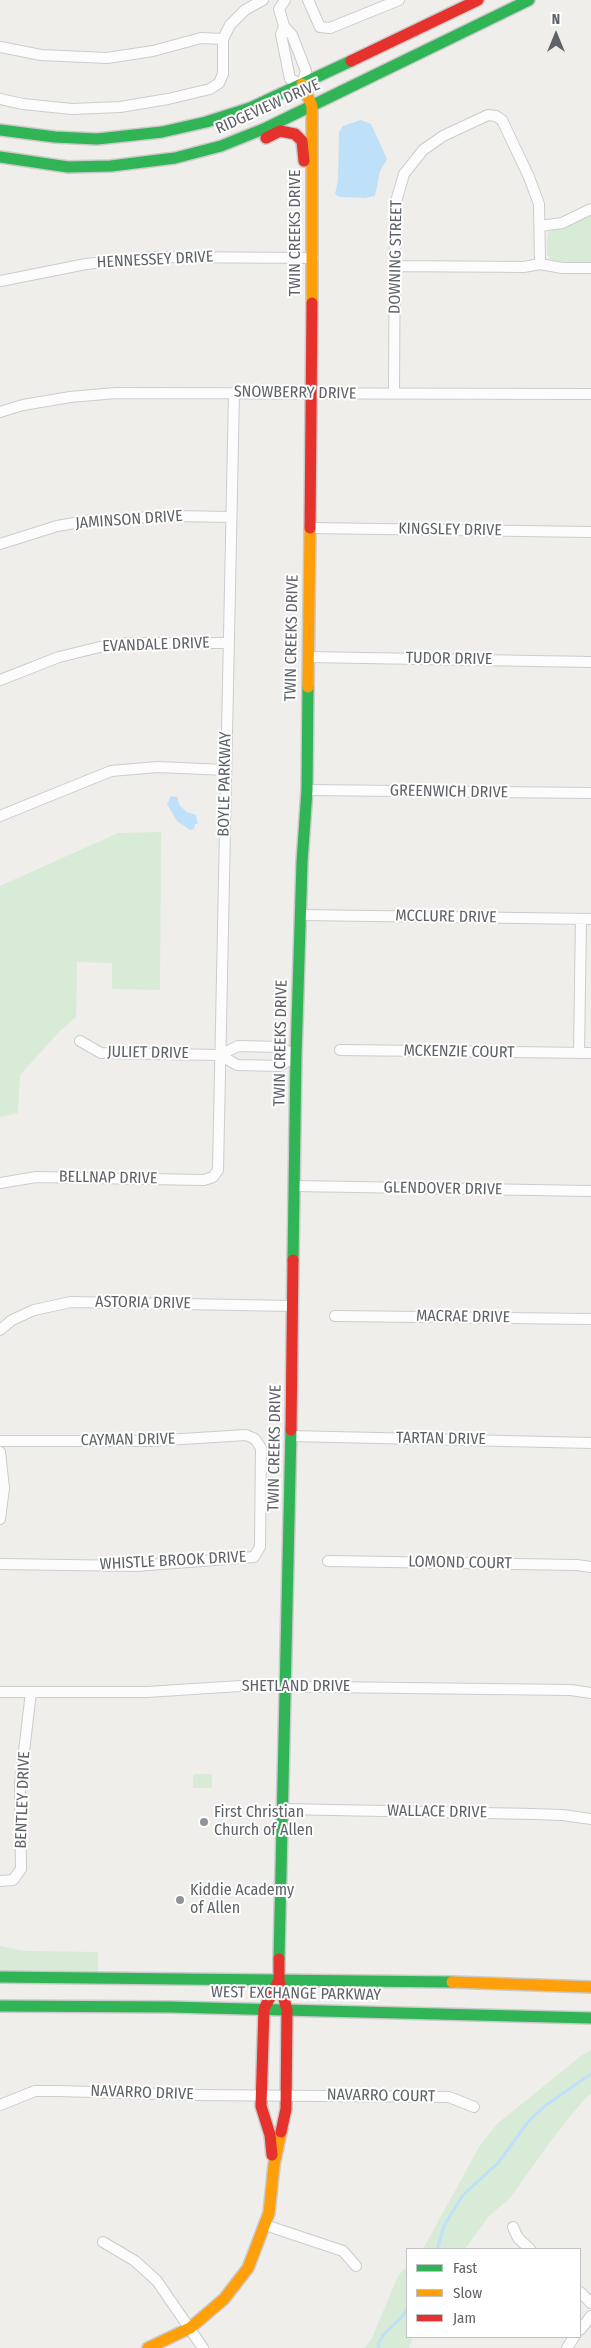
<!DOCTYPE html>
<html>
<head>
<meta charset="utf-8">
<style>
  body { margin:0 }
  #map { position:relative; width:591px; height:2348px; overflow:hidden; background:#efeeea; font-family:"Fira Sans Condensed",sans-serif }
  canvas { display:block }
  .legend { position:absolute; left:406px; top:2248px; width:175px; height:90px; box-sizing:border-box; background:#fff; border:1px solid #bfc1c3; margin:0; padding:6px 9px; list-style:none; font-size:15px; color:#5f6368 }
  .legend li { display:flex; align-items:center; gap:10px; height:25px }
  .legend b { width:25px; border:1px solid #bfc1c3 }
  .north { position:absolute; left:531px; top:10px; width:50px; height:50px; -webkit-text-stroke:4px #fff; paint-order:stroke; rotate:0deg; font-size:14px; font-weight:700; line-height:20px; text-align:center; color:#5f6368 }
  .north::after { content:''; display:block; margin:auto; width:18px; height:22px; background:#5f6368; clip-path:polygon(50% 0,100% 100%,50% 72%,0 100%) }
</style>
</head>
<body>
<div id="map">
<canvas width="591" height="2348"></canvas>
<ul class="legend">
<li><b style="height:6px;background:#30b455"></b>Fast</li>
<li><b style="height:6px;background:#ff9f0a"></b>Slow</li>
<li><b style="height:6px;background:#e5322d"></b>Jam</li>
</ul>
<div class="north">N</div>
</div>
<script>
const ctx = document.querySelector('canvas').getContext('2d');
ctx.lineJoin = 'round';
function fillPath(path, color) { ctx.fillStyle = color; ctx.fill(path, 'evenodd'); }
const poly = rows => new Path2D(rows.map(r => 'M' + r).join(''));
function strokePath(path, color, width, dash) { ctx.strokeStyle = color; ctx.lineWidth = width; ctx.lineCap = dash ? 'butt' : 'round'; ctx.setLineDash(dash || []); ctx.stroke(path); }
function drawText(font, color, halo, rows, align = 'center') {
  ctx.font = font + ' "Fira Sans Condensed",sans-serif'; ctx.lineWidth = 4; ctx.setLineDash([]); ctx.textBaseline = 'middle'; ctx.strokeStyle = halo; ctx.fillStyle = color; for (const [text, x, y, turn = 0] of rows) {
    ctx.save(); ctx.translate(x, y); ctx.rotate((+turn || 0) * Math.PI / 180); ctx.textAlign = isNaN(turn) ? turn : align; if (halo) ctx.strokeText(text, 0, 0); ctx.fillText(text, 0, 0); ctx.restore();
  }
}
fillPath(poly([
  [591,212,591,264,563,264,550,259,547,254,547,238,549,232],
  [161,832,160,990,112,989,112,963,77,962,76,1017,59,1032,20,1075,18,1113,0,1117,0,886,118,833],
  [193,1774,212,1774,212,1788,193,1788],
  [0,1946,25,1951,98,1952,98,1971,0,1970],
  [591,2050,591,2094,586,2097,553,2138,510,2198,489,2216,465,2249,423,2249,479,2147,497,2124,582,2055],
  [407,2266,407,2337,413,2337,409,2348,364,2348,371,2340,398,2276]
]), '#d8ebd6');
fillPath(poly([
  [361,120,371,124,387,159,380,171,375,196,365,198,339,197,335,194,338,180,339,132,343,126],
  [171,796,177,797,180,806,187,812,196,815,198,824,195,824,194,829,190,830,177,821,167,804]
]), '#bfe0f9');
strokePath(poly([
  [437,2249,445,2224,463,2195,498,2163,528,2122,546,2105,591,2074],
  [379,2348,378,2344,384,2334,402,2317,407,2308]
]), '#bfe0f9', 3);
const street = poly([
  [308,0,320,27,330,28,399,0],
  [279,9,284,26,292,35,306,71,302,84,290,79,281,34,284,26],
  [279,9,285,0],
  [0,47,41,55,107,58,153,51,201,38,223,39],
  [0,99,23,104,72,109,120,107,168,99,210,89,219,83,223,74,223,39,230,25,245,10,263,0],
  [540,226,562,223,591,209],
  [394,266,524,267,540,264,562,268,591,268],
  [0,281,86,264,155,257,313,258],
  [394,394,395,205,404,174,423,150,443,136,488,115,496,116,502,120,529,177,539,204,540,264],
  [0,412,23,405,70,397,116,393,591,394],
  [310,528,591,532],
  [0,544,57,526,92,520,174,516,231,517],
  [308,657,591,662],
  [0,680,59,657,104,646,128,643,228,643],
  [307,790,591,793],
  [0,816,111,771,158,767,226,770],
  [300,915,591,919],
  [80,1041,101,1053,220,1055,238,1046,280,1047,296,1056],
  [340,1050,591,1053],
  [579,1053,581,919],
  [220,1055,237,1065,280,1066,296,1056],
  [0,1183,36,1177,204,1180,213,1177,218,1170,234,393],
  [295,1186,591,1191],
  [335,1316,591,1319],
  [0,1330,12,1320,34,1310,71,1302,293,1306],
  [291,1436,591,1443],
  [0,1441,150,1441,246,1435,255,1439,261,1448,260,1547,254,1557,136,1566,0,1564],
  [0,1452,4,1488,0,1519],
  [328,1561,577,1565,591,1567],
  [0,1692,147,1692,240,1686,571,1690,591,1693],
  [283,1809,533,1814,563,1815,591,1819],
  [0,1881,13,1880,21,1869,20,1785,31,1692],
  [0,2105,35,2091,58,2091,195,2095,449,2097,474,2107],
  [265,2225,343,2251,356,2266],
  [513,2227,518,2238,530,2249],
  [103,2242,135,2261,157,2281,203,2348],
  [580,2292,591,2303],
  [580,2330,591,2316],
  [567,2348,574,2337]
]);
const fast = poly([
  [0,130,55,137,97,139,162,132,206,122,250,108,351,61],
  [0,157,68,167,111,166,175,158,221,146,266,128,529,0],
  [293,1260,296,1056,302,862,307,790,308,687],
  [279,1959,291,1430],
  [0,1977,452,1982],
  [0,2006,170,2007,591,2018]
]);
const slow = poly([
  [302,84,312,106,312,303],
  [308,687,310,528],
  [452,1982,591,1987],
  [148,2348,190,2328,224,2299,248,2268,269,2213,274,2165,281,2132]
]);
const jam = poly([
  [351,61,478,0],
  [266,138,280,131,295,134,302,141,304,161],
  [310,528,312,303],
  [291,1430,293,1260],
  [279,1959,279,1980,287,2010,286,2109,281,2132],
  [272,2155,270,2135,261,2106,264,2009,279,1980]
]);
strokePath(street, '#cbcccc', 12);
strokePath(fast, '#cacacb', 14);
strokePath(slow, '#cacacb', 14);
strokePath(jam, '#cacacb', 14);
strokePath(street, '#fdfcfc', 10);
strokePath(fast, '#30b455', 11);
strokePath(slow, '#ff9f0a', 11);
strokePath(jam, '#e5322d', 11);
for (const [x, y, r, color] of [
  [204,1822,5,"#919496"],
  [180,1900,5,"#919496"]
]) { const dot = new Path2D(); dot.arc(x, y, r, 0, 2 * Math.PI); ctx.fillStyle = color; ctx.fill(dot); strokePath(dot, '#fff', 2); }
drawText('16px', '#5f6368', '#fff', [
  ["RIDGEVIEW DRIVE",268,107,-24],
  ["TWIN CREEKS DRIVE",296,233,-90],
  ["DOWNING STREET",396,257,-89],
  ["HENNESSEY DRIVE",155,260,-3],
  ["SNOWBERRY DRIVE",295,393,1],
  ["JAMINSON DRIVE",129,520,-4],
  ["KINGSLEY DRIVE",450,530,1],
  ["TWIN CREEKS DRIVE",292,638,-89],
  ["EVANDALE DRIVE",156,645,-2],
  ["TUDOR DRIVE",449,659,1],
  ["BOYLE PARKWAY",225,784,-89],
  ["GREENWICH DRIVE",449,792,1],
  ["MCCLURE DRIVE",446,917,1],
  ["TWIN CREEKS DRIVE",281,1043,-89],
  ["MCKENZIE COURT",459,1052,1],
  ["JULIET DRIVE",148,1053,1],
  ["BELLNAP DRIVE",108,1178,1],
  ["GLENDOVER DRIVE",443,1189,1],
  ["ASTORIA DRIVE",143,1303,1],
  ["MACRAE DRIVE",463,1317,1],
  ["TARTAN DRIVE",441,1439,1],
  ["CAYMAN DRIVE",128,1440,-1],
  ["TWIN CREEKS DRIVE",275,1448,-89],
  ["WHISTLE BROOK DRIVE",173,1561,-3],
  ["LOMOND COURT",460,1563,1],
  ["SHETLAND DRIVE",296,1687],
  ["BENTLEY DRIVE",23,1800,-88],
  ["WALLACE DRIVE",437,1812,1],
  ["WEST EXCHANGE PARKWAY",296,1994,1],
  ["NAVARRO DRIVE",142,2093,2],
  ["NAVARRO COURT",381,2096,1]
]);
drawText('16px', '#5f6368', '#fff', [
  ["First Christian",214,1813],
  ["Church of Allen",214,1831],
  ["Kiddie Academy",190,1891],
  ["of Allen",190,1909]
], 'left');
</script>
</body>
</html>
